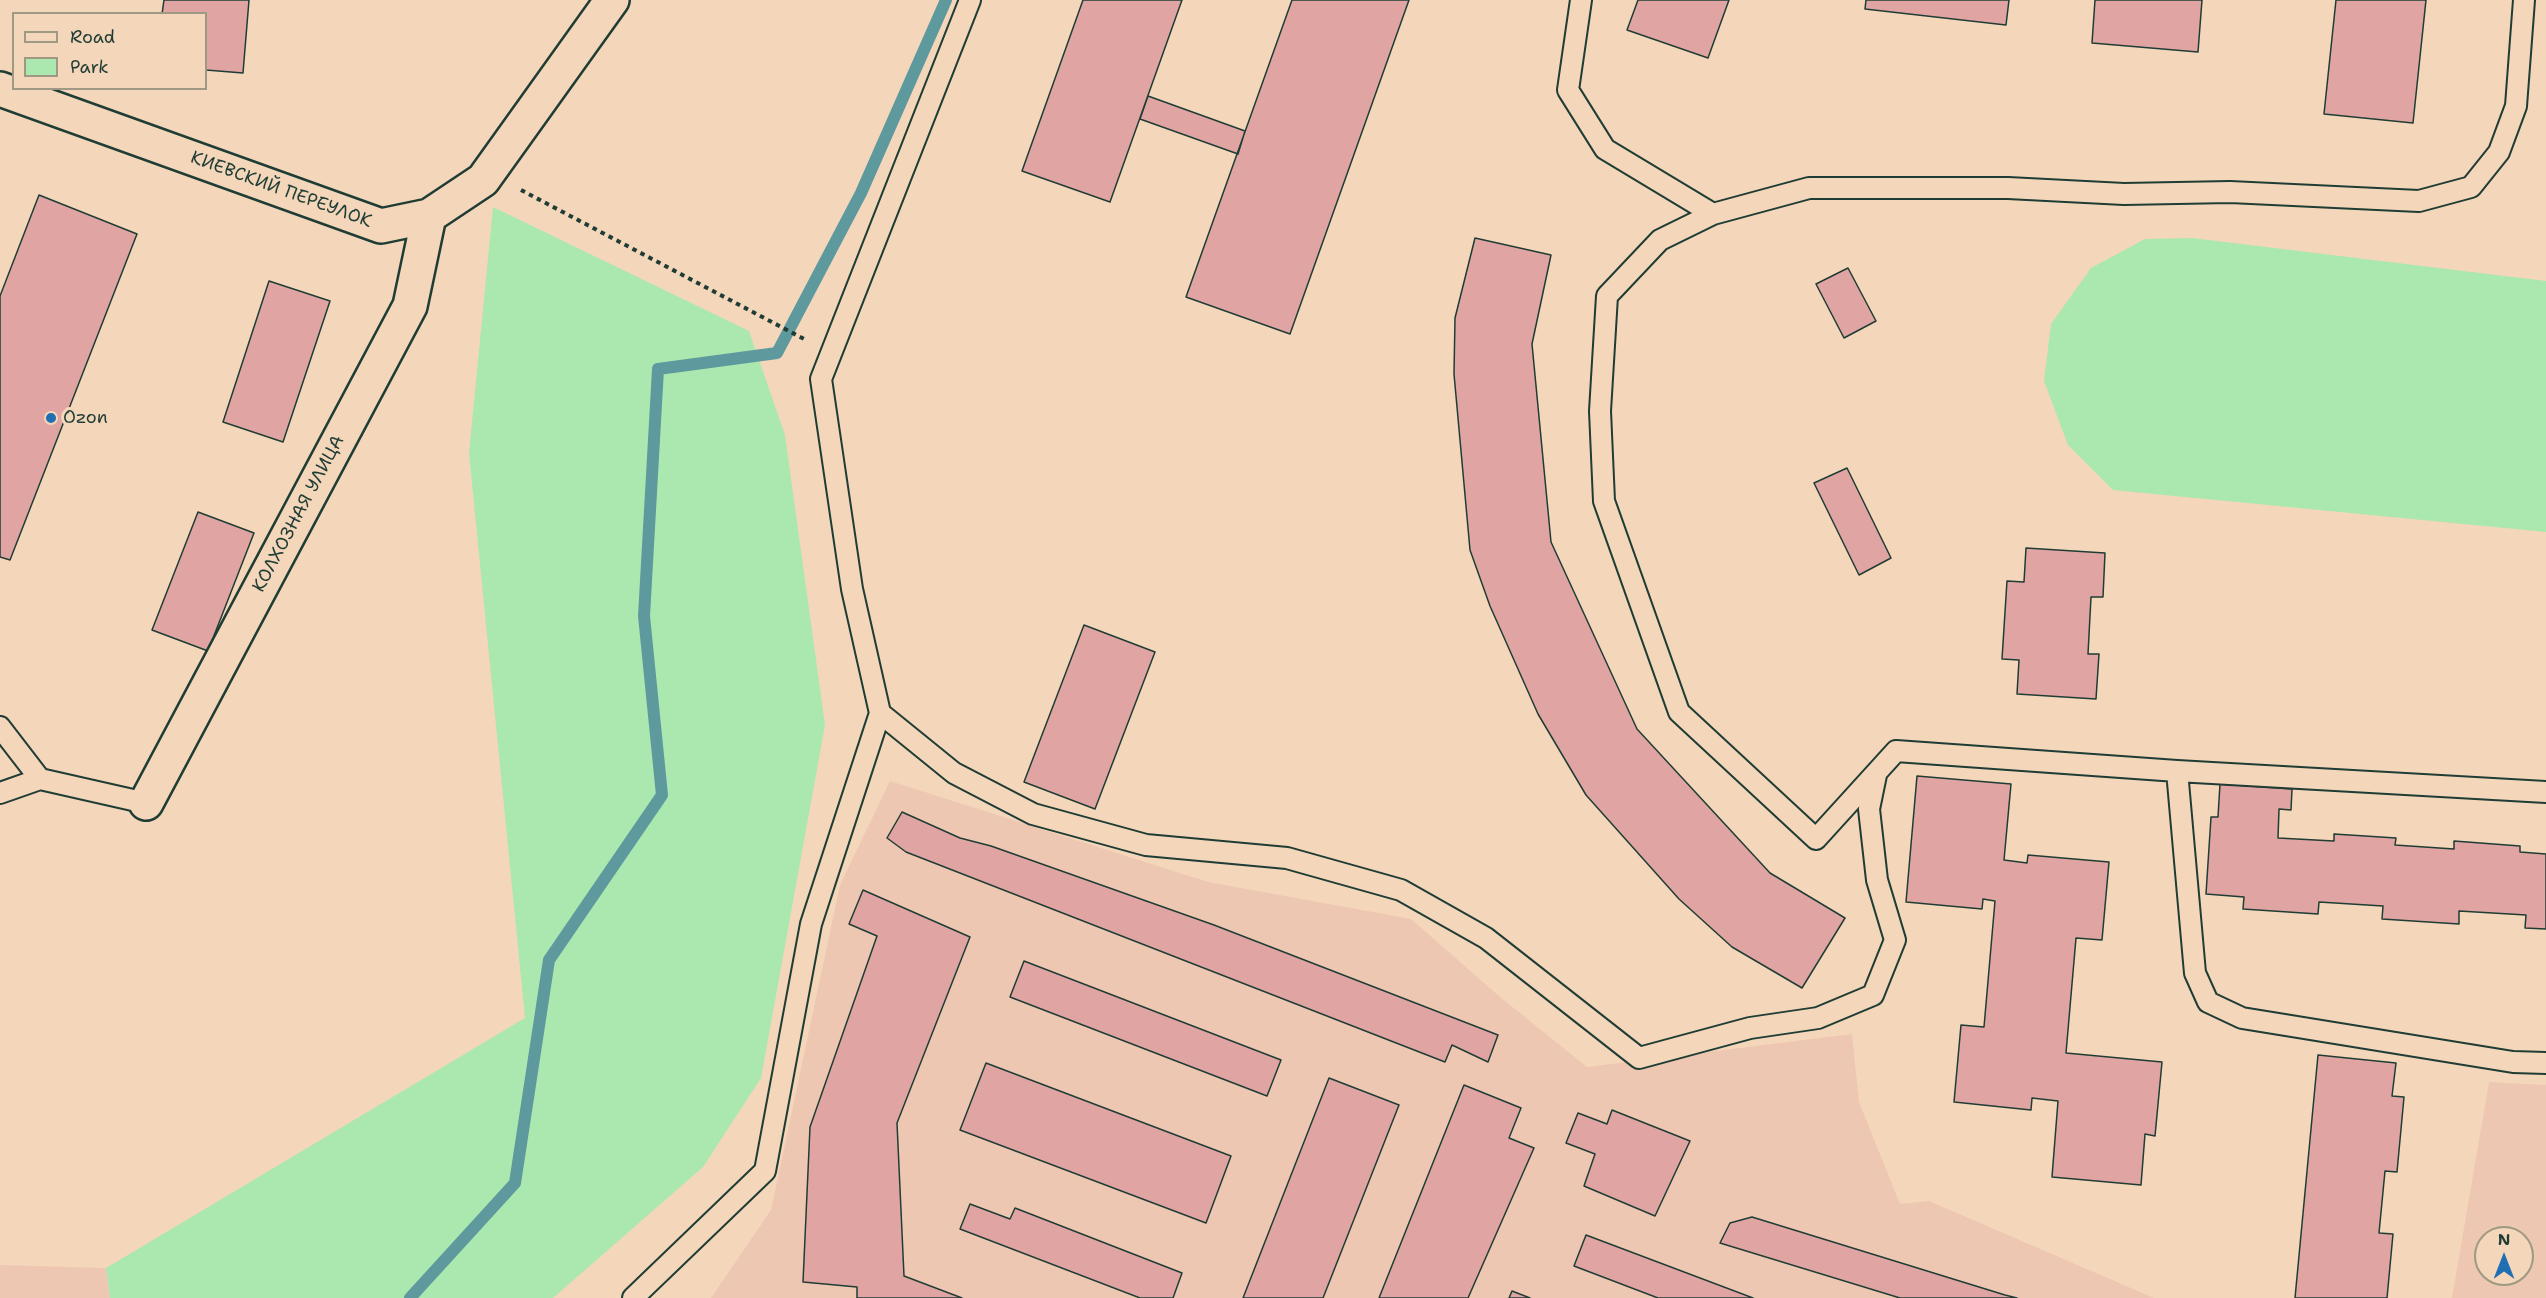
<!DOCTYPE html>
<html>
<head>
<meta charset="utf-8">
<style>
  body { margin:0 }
  #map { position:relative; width:2546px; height:1298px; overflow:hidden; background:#f4d6ba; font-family:"Shantell Sans",sans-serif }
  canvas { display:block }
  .legend { position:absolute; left:12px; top:12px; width:195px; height:78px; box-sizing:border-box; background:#f4d6ba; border:2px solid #9f9984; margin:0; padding:8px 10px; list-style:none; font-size:18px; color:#1f3d34 }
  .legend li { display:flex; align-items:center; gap:12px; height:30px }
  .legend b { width:30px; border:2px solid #9f9984 }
  .north { position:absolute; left:2474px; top:1226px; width:60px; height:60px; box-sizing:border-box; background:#f4d6ba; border:2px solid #9f9984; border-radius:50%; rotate:0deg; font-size:16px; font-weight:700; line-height:24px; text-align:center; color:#1f3d34 }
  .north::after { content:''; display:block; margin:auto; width:21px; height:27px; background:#1f6fb2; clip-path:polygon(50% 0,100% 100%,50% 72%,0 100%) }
</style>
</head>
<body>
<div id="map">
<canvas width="2546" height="1298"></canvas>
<ul class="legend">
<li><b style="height:8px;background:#f4d6ba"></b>Road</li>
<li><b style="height:16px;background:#abe8af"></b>Park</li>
</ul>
<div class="north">N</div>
</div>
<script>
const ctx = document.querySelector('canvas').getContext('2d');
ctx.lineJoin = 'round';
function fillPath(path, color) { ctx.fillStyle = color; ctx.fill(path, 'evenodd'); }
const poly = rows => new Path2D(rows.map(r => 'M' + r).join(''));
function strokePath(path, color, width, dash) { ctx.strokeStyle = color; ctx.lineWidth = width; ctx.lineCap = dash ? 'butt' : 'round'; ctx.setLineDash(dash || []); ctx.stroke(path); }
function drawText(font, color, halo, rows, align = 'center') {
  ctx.font = font + ' "Shantell Sans",sans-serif'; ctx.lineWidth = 6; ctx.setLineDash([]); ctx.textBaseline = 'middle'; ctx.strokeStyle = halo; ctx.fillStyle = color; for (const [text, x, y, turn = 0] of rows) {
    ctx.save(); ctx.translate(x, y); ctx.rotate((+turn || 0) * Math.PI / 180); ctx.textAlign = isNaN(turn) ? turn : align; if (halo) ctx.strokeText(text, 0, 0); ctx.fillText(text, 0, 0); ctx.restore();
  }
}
fillPath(poly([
  [890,781,1208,882,1411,919,1500,997,1587,1067,1852,1034,1859,1102,1900,1204,1929,1201,2154,1298,711,1298,771,1210,840,885],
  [2489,1082,2546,1085,2546,1298,2452,1298],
  [2486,1238,2522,1238,2522,1274,2486,1274],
  [0,1265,106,1268,110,1298,0,1298]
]), '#eec7b3');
fillPath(poly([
  [493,207,749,331,785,435,825,725,761,1078,703,1167,553,1298,110,1298,106,1268,525,1018,469,453],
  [2192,238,2546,281,2546,532,2113,490,2068,445,2044,381,2051,324,2091,268,2145,239]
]), '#abe8af');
strokePath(poly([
  [410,1298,515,1183,549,960,662,795,644,616,658,369,777,353,861,193,946,0]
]), '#5d999d', 12);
const building = poly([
  [164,0,249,0,243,73,206,70,206,14,162,14,164,0],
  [1083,0,1182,0,1110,202,1022,171,1083,0],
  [1292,0,1409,0,1290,334,1186,297,1292,0],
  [1638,0,1729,0,1708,58,1627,30,1638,0],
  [1866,0,2009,0,2006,25,1865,9,1866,0],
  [2095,0,2202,0,2198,52,2092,43,2095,0],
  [2336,0,2426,0,2413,123,2324,114,2336,0],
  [1148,96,1245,131,1238,154,1140,119,1148,96],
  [39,195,137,234,10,560,0,557,0,296,39,195],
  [1475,238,1551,255,1532,344,1551,542,1637,729,1770,873,1845,918,1802,988,1732,947,1679,899,1586,795,1538,714,1490,606,1470,550,1454,374,1455,318,1475,238],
  [1848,268,1876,321,1844,338,1816,284,1848,268],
  [269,281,330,301,283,442,223,422,269,281],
  [1847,468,1891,558,1859,575,1814,483,1847,468],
  [198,512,254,533,208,651,152,630,198,512],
  [2026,548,2105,553,2103,597,2091,597,2088,654,2099,654,2096,699,2017,694,2019,660,2002,659,2007,581,2024,582,2026,548],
  [1084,625,1155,652,1095,809,1024,782,1084,625],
  [1917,776,2011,784,2004,860,2027,863,2028,855,2109,862,2102,940,2076,938,2066,1053,2162,1062,2155,1136,2145,1134,2141,1185,2052,1177,2058,1101,2032,1098,2031,1110,1954,1102,1961,1025,1984,1027,1995,901,1983,899,1982,909,1906,902,1917,776],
  [2220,784,2292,789,2291,810,2279,809,2278,838,2334,841,2334,834,2396,838,2395,845,2454,849,2454,841,2520,846,2520,852,2546,854,2546,929,2525,928,2526,915,2459,911,2459,924,2382,919,2383,906,2319,902,2318,914,2243,909,2244,897,2206,894,2211,817,2218,817,2220,784],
  [902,812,960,838,991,846,1214,925,1498,1035,1488,1062,1452,1045,1445,1062,906,852,887,838,902,812],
  [863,890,970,937,897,1123,904,1276,962,1298,857,1298,857,1287,803,1282,810,1127,877,936,849,924,863,890],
  [1024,961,1281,1060,1267,1096,1010,997,1024,961],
  [2318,1055,2396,1063,2392,1096,2404,1097,2397,1172,2385,1171,2379,1233,2393,1234,2387,1298,2295,1298,2318,1055],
  [986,1063,1231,1156,1206,1223,960,1130,986,1063],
  [1329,1078,1399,1105,1323,1298,1243,1298,1329,1078],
  [1464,1085,1521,1108,1509,1138,1534,1148,1468,1298,1379,1298,1464,1085],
  [1612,1110,1690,1141,1655,1216,1584,1186,1595,1154,1566,1143,1578,1113,1607,1124,1612,1110],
  [970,1204,1010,1219,1015,1208,1182,1273,1173,1298,1140,1298,960,1229,970,1204],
  [1752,1217,2005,1295,2017,1298,1900,1298,1720,1243,1730,1223,1752,1217],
  [1586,1235,1753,1298,1658,1298,1574,1266,1586,1235],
  [1512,1291,1530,1298,1509,1298,1512,1291]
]);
fillPath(building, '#e0a5a3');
strokePath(building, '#1f3d34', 1.5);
const service = poly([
  [1581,0,1568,90,1605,149,1713,214],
  [2524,0,2516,106,2499,152,2471,187,2419,201,2230,192,2124,194,2008,188,1809,188,1713,214,1660,240,1607,296,1600,411,1604,501,1679,712,1816,839,1896,751,2177,771,2546,792],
  [880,713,954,773,1033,814,1146,845,1287,858,1401,890,1486,938,1639,1058,1750,1028,1818,1018,1873,995,1895,940,1877,880,1869,809,1876,775],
  [0,727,40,779,146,803],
  [2177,771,2195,973,2208,1002,2242,1018,2513,1062,2546,1063],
  [0,793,40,779],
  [633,1298,765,1171,811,924,880,713,852,589,821,379,970,0]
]);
const minor = poly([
  [0,89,381,226,429,216,483,180,612,0],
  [146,803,410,306,429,216]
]);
strokePath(service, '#1f3d34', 24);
strokePath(minor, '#1f3d34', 38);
strokePath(poly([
  [521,190,806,340]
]), '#1f3d34', 4, [4.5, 4.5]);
strokePath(service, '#f4d6ba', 20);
strokePath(minor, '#f4d6ba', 33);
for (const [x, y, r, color] of [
  [51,418,6,"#1f6fb2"]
]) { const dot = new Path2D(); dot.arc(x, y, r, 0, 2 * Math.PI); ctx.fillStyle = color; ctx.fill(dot); strokePath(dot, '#f4d6ba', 2); }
drawText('18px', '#1f3d34', '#f4d6ba', [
  ["КИЕВСКИЙ ПЕРЕУЛОК",281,190,20],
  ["КОЛХОЗНАЯ УЛИЦА",299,514,-62]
]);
drawText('18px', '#1f3d34', '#f4d6ba', [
  ["Ozon",63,418]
], 'left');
</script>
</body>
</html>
